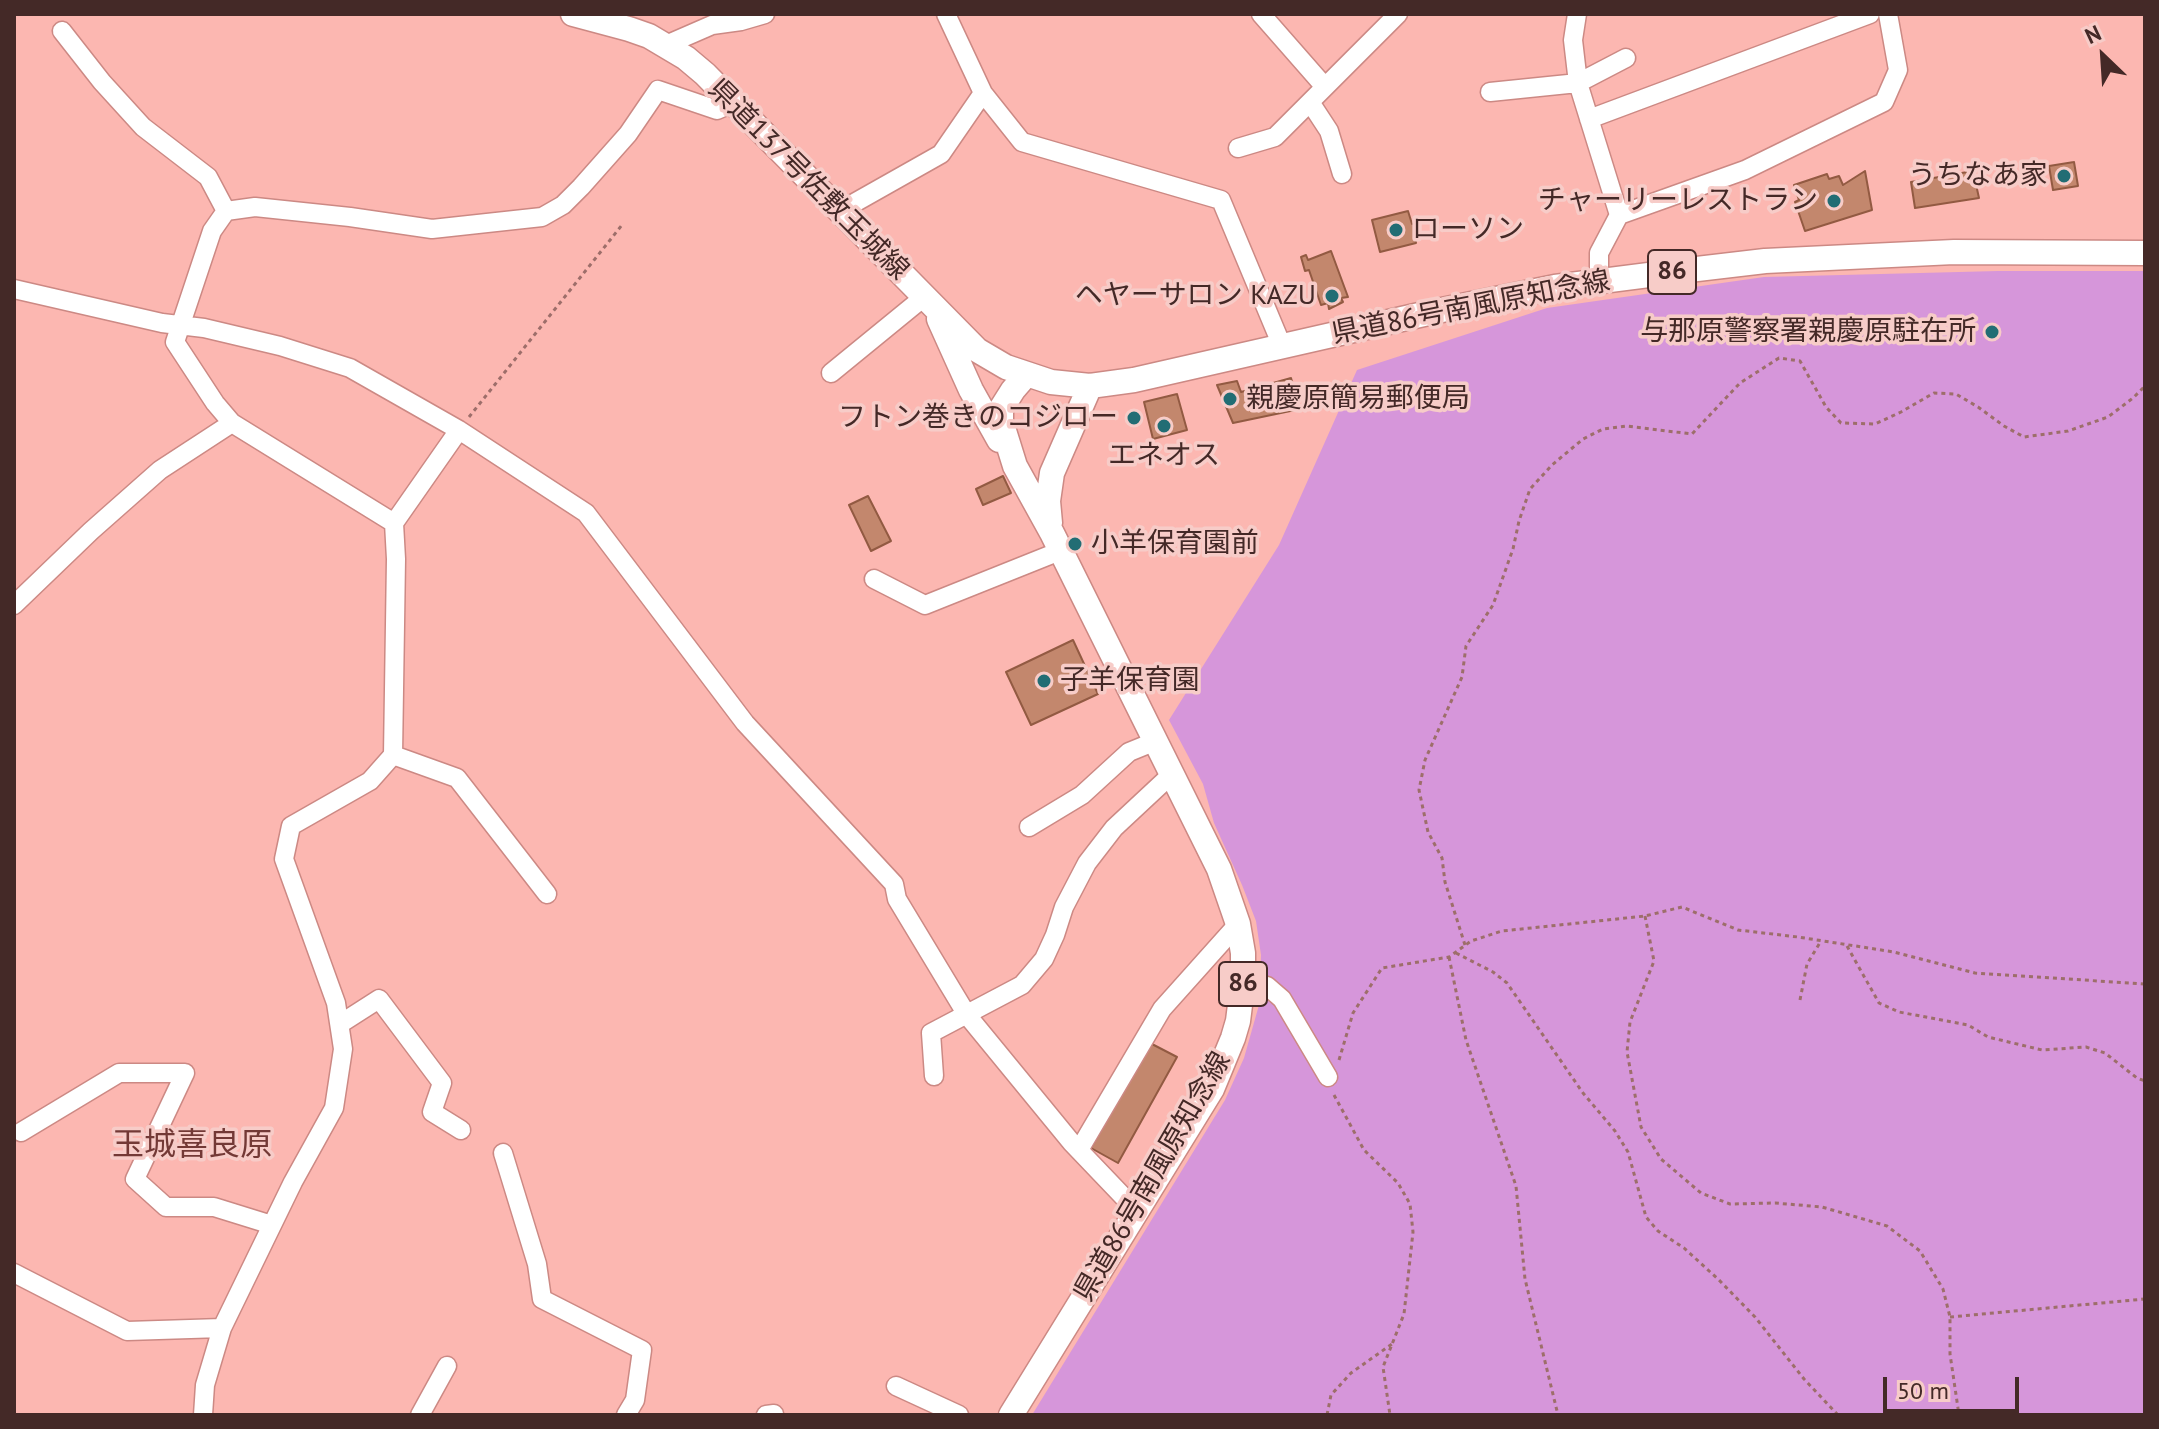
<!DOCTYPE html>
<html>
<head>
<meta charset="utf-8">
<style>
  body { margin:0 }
  #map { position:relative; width:2159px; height:1429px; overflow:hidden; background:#fcb7b1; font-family:"PT Sans",sans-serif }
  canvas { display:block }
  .frame { position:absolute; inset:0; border:16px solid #442927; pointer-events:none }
  .north { position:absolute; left:2063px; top:16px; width:80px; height:80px; -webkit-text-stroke:6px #f7ccc8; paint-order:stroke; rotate:335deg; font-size:22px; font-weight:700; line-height:32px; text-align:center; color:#442927 }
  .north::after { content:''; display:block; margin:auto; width:28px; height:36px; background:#442927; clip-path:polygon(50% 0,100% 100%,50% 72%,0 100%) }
  .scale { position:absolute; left:1883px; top:1377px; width:136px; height:36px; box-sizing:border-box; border:4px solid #442927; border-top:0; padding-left:10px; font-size:24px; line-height:28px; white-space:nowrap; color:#442927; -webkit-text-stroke:6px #f7ccc8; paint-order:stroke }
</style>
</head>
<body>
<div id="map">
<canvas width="2159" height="1429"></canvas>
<div class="frame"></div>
<div class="north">N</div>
<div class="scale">50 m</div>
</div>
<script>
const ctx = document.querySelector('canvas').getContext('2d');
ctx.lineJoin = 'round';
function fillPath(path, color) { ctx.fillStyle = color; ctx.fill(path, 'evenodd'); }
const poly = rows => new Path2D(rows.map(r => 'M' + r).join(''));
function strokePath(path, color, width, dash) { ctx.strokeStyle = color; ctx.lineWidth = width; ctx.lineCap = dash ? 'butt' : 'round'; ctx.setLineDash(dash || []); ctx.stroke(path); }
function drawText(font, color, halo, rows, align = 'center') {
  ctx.font = font + ' "PT Sans","Noto Sans JP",sans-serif'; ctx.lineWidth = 7; ctx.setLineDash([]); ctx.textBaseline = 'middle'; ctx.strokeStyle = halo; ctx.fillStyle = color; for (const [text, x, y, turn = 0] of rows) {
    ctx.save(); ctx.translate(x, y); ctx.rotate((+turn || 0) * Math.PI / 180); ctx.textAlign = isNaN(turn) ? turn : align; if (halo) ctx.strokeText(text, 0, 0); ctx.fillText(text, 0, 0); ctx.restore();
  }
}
fillPath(poly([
  [1998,271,2145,271,2145,1415,1032,1415,1225,1100,1244,1058,1259,1005,1261,955,1256,921,1242,885,1214,823,1203,784,1169,720,1279,545,1357,370,1547,308,1764,277]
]), '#d696da');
const building = poly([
  [2074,162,2078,186,2053,190,2049,166,2074,162],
  [1865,171,1872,210,1805,231,1795,202,1799,200,1794,185,1827,174,1829,179,1839,176,1843,185,1865,171],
  [1973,171,1979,198,1915,208,1911,182,1973,171],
  [1408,211,1412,224,1417,224,1419,235,1415,237,1416,243,1380,252,1372,220,1408,211],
  [1331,251,1348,297,1341,298,1343,302,1329,309,1328,303,1321,305,1309,270,1305,271,1301,257,1306,255,1308,260,1331,251],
  [1291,378,1300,409,1233,423,1217,385,1237,381,1241,392,1291,378],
  [1177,394,1187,430,1153,439,1144,402,1177,394],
  [1003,476,1011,493,983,505,976,489,1003,476],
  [868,496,891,541,871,551,849,505,868,496],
  [1073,640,1098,694,1031,725,1006,672,1073,640],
  [1150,1043,1177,1057,1118,1163,1091,1148,1150,1043]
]);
fillPath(building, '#c3876d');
strokePath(building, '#925a42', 2);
const minor = poly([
  [946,14,983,93,1022,142,1221,200,1282,346],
  [1261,14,1325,87],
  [1577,14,1573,40,1578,83,1619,215],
  [62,31,102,82,143,127,208,177,226,211],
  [666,45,712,25,741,21,765,14],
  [1490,92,1578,83,1626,58],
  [1310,102,1329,131,1342,174],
  [1589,119,1870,14],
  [1238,148,1275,137,1398,14],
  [840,211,941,154,983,93],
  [1599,281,1599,253,1619,215,1745,170,1884,102,1898,70,1888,14],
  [14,289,162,323,204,328,280,346,350,368,459,430,586,513,745,723,894,884,897,899,967,1015,1072,1143,1137,1211],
  [831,373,924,297],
  [394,523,232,423,215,403,175,342,212,231,226,211,255,207,350,217,432,229,542,217,563,205,581,187,628,134,658,90,717,110,733,103],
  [874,579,925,605,1060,551],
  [14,605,91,531,160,470,232,423],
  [393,755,457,778,547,894],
  [1029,827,1082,795,1129,752,1156,741],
  [1243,981,1267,986,1282,999,1328,1077],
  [340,1024,379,999,442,1083,432,1112,461,1130],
  [934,1076,931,1033,1022,985,1044,959,1055,935,1064,907,1087,863,1114,828,1173,773],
  [21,1132,119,1073,185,1073,135,1179,166,1207,214,1207,272,1225],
  [1079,1150,1162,1009,1238,924],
  [503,1153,537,1264,542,1299,642,1350,635,1400,626,1415],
  [14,1273,127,1331,222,1328],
  [896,1386,959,1415],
  [203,1415,205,1385,222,1328,293,1182,334,1108,343,1049,336,1003,284,859,291,826,370,781,393,755,396,559,394,523,459,430],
  [420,1415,447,1366],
  [766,1415,774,1414]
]);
const major = poly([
  [573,14,629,29,649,36,686,58,705,74,977,350,1006,367,1051,382,1090,386,1134,380,1437,311,1555,287,1680,271,1765,261,1954,252,2145,253],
  [939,319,971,390,999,440],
  [1050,523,1048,501,1052,473,1090,386],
  [1011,1415,1212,1089,1233,1038,1238,1021,1243,981,1243,953,1238,924,1219,869,1052,533,1015,466,1001,421,1001,409,1013,390,1026,375]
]);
strokePath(minor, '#cc8984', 21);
strokePath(major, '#cc8984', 27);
strokePath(poly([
  [469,417,622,225],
  [1645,916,1654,961,1630,1022,1627,1052,1641,1127,1661,1159,1701,1193,1730,1204,1775,1203,1822,1207,1887,1226,1920,1251,1943,1289,1950,1317,1950,1354,1959,1415],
  [1465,945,1445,882,1442,858,1428,832,1419,790,1425,760,1462,677,1466,646,1493,605,1513,549,1519,521,1530,489,1552,465,1583,439,1603,429,1626,426,1692,434,1740,383,1779,358,1800,361,1826,407,1841,423,1875,424,1901,412,1934,393,1956,394,1978,407,2004,426,2024,437,2068,431,2108,417,2133,398,2145,386],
  [1847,946,1879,1003,1899,1012,1968,1025,1988,1037,2042,1050,2086,1047,2105,1053,2137,1078,2145,1081],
  [1456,953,1493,972,1507,983,1583,1093,1615,1131,1628,1152,1646,1217,1658,1231,1684,1248,1719,1280,1755,1317,1804,1379,1838,1415],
  [1449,957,1466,1040,1516,1186,1525,1279,1558,1415],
  [1800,1000,1807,964,1821,941],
  [1339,1060,1353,1013,1382,968,1449,957,1471,941,1502,931,1645,916,1682,907,1738,930,1798,937,1894,952,1975,973,2145,984],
  [1334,1095,1364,1150,1398,1183,1410,1204,1413,1232,1404,1314,1383,1367,1390,1415],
  [1950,1317,2145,1299],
  [1327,1415,1331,1395,1351,1373,1392,1344]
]), '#9d6e6a', 3, [4, 4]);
strokePath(minor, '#fff', 18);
strokePath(major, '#fff', 24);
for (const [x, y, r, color] of [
  [2064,176,8,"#226d74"],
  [1834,201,8,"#226d74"],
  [1396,230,8,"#226d74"],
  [1332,296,8,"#226d74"],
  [1992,332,8,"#226d74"],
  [1230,399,8,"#226d74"],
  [1134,418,8,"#226d74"],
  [1164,426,8,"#226d74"],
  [1075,544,8,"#226d74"],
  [1044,681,8,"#226d74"]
]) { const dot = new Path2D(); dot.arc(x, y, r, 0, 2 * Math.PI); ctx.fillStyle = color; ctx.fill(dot); strokePath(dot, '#f7ccc8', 3); }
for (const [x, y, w] of [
  [1672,272,48],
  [1243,984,48]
]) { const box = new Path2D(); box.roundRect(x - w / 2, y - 22, w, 44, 6); ctx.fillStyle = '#f7ccc8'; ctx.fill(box); strokePath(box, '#442927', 2); }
drawText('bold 26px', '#442927', null, [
  ["86",1672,272],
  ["86",1243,984]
]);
drawText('28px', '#442927', '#f7ccc8', [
  ["うちなあ家",2048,176],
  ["チャーリーレストラン",1818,201],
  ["ローソン",1412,230,"left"],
  ["ヘヤーサロン KAZU",1316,296],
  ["与那原警察署親慶原駐在所",1976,332],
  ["親慶原簡易郵便局",1246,399,"left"],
  ["フトン巻きのコジロー",1118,418],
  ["エネオス",1164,456,"center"],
  ["小羊保育園前",1091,544,"left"],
  ["子羊保育園",1060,681,"left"]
], 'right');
drawText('28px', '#442927', '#f7ccc8', [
  ["県道137号佐敷玉城線",808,180,45],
  ["県道86号南風原知念線",1471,308,-11],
  ["県道86号南風原知念線",1153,1177,-60]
]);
drawText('32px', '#733936', '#f7ccc8', [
  ["玉城喜良原",192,1146]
]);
</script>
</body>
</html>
